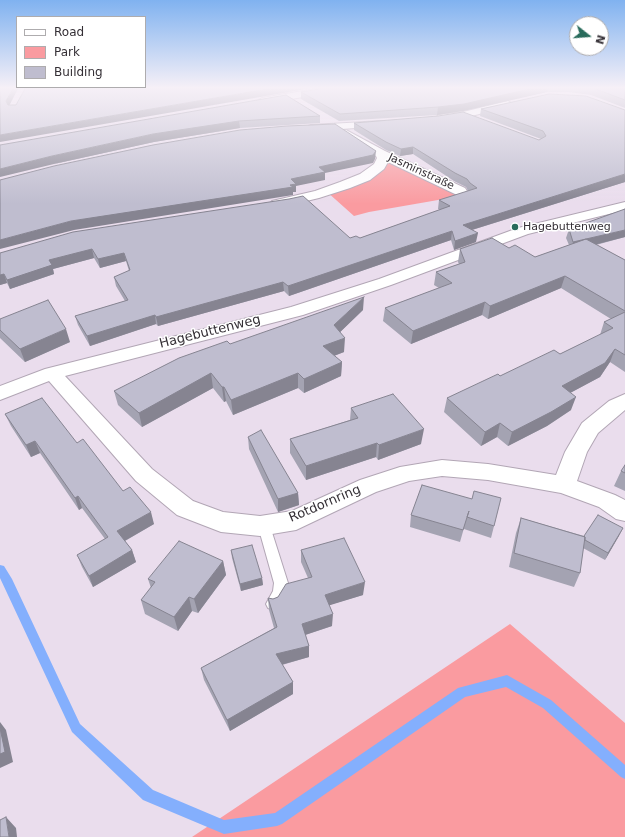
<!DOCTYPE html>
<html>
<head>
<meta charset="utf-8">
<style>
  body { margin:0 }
  #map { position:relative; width:625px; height:837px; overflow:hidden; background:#eadded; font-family:"DejaVu Sans",sans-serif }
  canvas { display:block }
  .legend { position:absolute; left:16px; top:16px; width:130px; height:72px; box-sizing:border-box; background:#fff; border:1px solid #aeacae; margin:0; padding:5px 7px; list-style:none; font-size:12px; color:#342f35 }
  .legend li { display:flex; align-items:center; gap:8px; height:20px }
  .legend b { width:20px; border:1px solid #aeacae }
  .north { position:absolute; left:569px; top:16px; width:40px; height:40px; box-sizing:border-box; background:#fff; border:1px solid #aeacae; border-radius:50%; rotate:107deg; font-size:11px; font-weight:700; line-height:16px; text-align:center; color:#342f35 }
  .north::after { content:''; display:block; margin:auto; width:14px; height:18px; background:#286b5b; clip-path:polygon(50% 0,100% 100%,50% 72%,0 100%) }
</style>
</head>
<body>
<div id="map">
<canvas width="625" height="837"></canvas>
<ul class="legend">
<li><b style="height:5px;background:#fff"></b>Road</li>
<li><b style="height:11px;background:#fa9ba0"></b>Park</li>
<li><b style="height:11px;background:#bfbdcf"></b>Building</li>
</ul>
<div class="north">N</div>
</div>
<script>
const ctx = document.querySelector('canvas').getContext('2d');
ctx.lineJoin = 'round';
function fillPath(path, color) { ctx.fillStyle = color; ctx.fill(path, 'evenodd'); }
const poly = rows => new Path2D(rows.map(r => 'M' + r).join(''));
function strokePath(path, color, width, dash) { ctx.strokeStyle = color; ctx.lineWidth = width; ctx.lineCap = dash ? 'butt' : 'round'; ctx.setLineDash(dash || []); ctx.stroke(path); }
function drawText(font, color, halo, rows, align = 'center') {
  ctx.font = font + ' "DejaVu Sans",sans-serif'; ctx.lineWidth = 3; ctx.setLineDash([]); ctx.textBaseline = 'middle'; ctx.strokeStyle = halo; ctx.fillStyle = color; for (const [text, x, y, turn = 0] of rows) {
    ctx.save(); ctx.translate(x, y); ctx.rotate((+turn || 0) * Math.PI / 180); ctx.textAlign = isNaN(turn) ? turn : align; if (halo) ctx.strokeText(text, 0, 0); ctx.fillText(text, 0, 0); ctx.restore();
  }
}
fillPath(poly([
  [383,158,461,196,369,212,354,216,326,191,345,185],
  [510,624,625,723,625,837,192,837]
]), '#fa9ba0');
fillPath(poly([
  [0,565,4,566,12,579,80,724,153,790,224,820,275,813,458,688,507,675,551,700,625,765,625,779,621,777,543,708,506,687,465,697,282,824,277,826,224,834,143,800,72,732,0,578,0,565]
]), '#84affd');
const lane = poly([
  [264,521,269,522,270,526,288,583,285,596,278,608,273,610,268,608,266,604,273,591,274,583,258,526,259,522,264,521]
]);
const street = poly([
  [326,87,349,87,344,90,262,104,257,101,262,98,326,87],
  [508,101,513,104,512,106,463,118,439,121,434,118,439,115,463,112,508,101],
  [382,121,386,122,388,124,386,126,311,131,305,128,311,125,382,121],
  [346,130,385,151,465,188,467,191,465,194,460,195,455,194,388,162,384,169,370,180,350,188,319,198,277,208,272,207,270,204,272,201,315,191,340,182,360,174,374,164,377,158,376,156,342,135,340,133,342,131,346,130],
  [625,202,625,210,528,234,391,285,303,315,65,376,152,469,193,501,223,512,260,516,292,511,360,480,400,467,442,460,488,464,556,475,565,452,582,423,609,401,625,394,625,410,598,433,587,452,577,481,615,495,625,500,625,521,616,519,599,507,561,493,488,480,442,476,409,481,376,492,296,530,260,536,221,532,177,515,136,481,49,381,0,400,0,386,45,369,291,307,379,279,518,228,625,202]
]);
strokePath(lane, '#b2a6b5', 2);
strokePath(street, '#b2a6b5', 2);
fillPath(lane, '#fff');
fillPath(street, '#fff');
fillPath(poly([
  [331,87,625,87,625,108,591,95,568,92,547,92,463,111,437,115,339,121,301,99,301,92],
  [549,94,625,182,472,230,476,242,454,250,451,240,289,296,284,291,158,326,156,324,90,346,78,325,75,316,125,301,116,286,114,277,129,271,126,261,100,268,94,258,53,269,54,274,10,289,7,283,0,285,0,253,350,238,360,238,440,210,438,209,439,200,468,191,466,187,454,181,413,154,400,156,386,150,354,130,354,123,539,140,541,139,480,116,481,109],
  [286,95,320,116,320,123,240,128,154,142,54,164],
  [569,229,625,237,596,245,625,260,625,372,610,362,600,377,570,393,571,410,547,426,508,446,497,437,481,446,444,412,447,398,500,376,560,354,600,335,604,322,611,319,561,288,488,319,482,315,411,344,383,321,385,308,439,288,434,285,436,272,459,264,458,262,460,249,509,248,535,257,569,245,566,238],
  [363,310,340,332,344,352,334,356,342,362,341,376,304,393,298,388,233,415,226,401,224,402,213,388,142,427,118,405,114,391,230,344],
  [0,319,70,342,25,362,0,338],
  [351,408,421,444,378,460,376,457,306,480,290,453,290,439,350,420],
  [5,414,77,443,154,524,125,541,132,550,136,562,93,587,82,567,77,555,105,539,82,508,79,510,40,453,31,457,11,426],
  [248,437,298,493,299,505,278,512,249,449],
  [625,465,625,491,614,486,621,471],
  [422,485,494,526,491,538,464,529,464,528,460,542,410,527,411,515],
  [521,518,584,536,623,528,605,560,583,548,580,573,574,587,509,567,516,533],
  [231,550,262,578,263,585,241,591,232,558],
  [301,550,363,595,329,605,332,626,305,635,309,646,309,657,282,665,293,682,293,694,230,731,204,680,201,668,274,628,269,610,268,598,273,599,278,597,308,578,301,562],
  [223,561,226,575,198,613,192,611,178,631,145,614,141,600,151,588,148,579]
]), '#a4a3b2');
fillPath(poly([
  [14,87,19,87,8,108,6,101],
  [279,87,318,87,0,142,0,135],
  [538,87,548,87,547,92,463,111,437,115,438,107],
  [239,121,240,128,154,142,54,164,0,177,0,169,52,156,153,134],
  [413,147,413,154,400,156,401,149],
  [376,151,375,159,373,163,325,173,325,180,296,186,296,192,293,192,293,195,74,230,0,249,0,240,71,221,291,179,319,167],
  [625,174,625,182,462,233,463,225],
  [625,230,625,237,570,251,573,242],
  [452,231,451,240,289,296,288,286],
  [478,233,476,242,454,250,455,241],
  [92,249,94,258,53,269,54,274,10,289,7,280,49,260],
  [124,253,126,261,100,268,98,259],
  [4,274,7,283,0,285,0,275],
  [565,276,561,288,488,319,490,306],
  [283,282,284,291,158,326,156,317],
  [364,297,363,310,333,339,334,325],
  [485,302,482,315,411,344,413,331],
  [155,315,156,324,90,346,87,336],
  [66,329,70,342,25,362,20,349],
  [345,338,344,352,323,360,323,346],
  [615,349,610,362,600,377,557,400,562,386],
  [342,362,341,376,304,393,304,379],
  [211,373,213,388,142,427,139,413],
  [298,373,298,388,233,415,231,400],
  [222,387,224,387,226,401,224,402],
  [576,397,571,410,547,426,508,446,512,432],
  [500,423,497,437,481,446,485,432],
  [424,429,421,444,378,460,379,445],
  [35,441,40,453,31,457,26,445],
  [377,443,376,457,306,480,306,466],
  [298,493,299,505,278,512,278,499],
  [78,496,82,508,79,510,75,498],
  [151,512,154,524,121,543,117,531],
  [623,528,619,536,605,560,608,553],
  [132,550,136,562,93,587,89,576],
  [223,561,226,575,198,613,194,599],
  [262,578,263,585,241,591,240,584],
  [365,582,363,595,324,607,325,595],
  [189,597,192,611,178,631,174,617],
  [333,614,332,626,302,636,302,624],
  [309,646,309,657,277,666,276,654],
  [293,682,293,694,230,731,227,720],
  [0,722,6,730,13,762,0,768],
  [6,817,16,828,17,837,9,837]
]), '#868491');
const building = poly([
  [0,87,14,87,6,101,8,105,16,105,26,87,279,87,0,135,0,87],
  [331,87,538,87,464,104,438,107,340,114,301,92,331,87],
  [587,87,625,87,625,100,593,88,587,87],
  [549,94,586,96,625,110,625,174,463,225,478,233,455,241,452,231,288,286,283,282,156,317,155,315,87,336,75,316,128,300,114,277,130,270,124,253,98,259,92,249,49,260,52,265,7,280,4,274,0,275,0,253,73,232,289,199,303,196,350,238,356,236,360,238,450,206,439,200,477,188,470,183,467,179,455,173,413,147,401,149,386,142,354,123,438,116,463,112,539,140,546,136,543,131,481,109,549,94],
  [286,95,320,116,239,121,153,134,52,156,0,169,0,145,286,95],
  [335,124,376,151,373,155,319,167,325,172,291,179,296,184,290,185,293,187,71,221,0,240,0,180,54,166,153,145,240,130,287,126,335,124],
  [625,209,625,230,573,242,569,229,625,209],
  [492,238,509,248,515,245,535,257,586,239,625,260,625,311,565,276,490,306,485,302,413,331,385,308,452,283,436,272,465,262,460,249,492,238],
  [364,297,334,325,345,338,323,346,342,362,304,379,298,373,231,400,224,387,222,387,211,373,139,413,114,391,179,358,227,341,230,344,364,297],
  [48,300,66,329,20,349,0,330,0,319,48,300],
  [625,312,625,355,615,349,605,363,562,386,576,397,551,412,512,432,500,423,485,432,447,398,498,374,500,376,554,350,560,354,613,328,604,322,625,312],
  [393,394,424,429,379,445,377,443,306,466,290,439,358,418,351,408,393,394],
  [42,398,77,443,83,439,123,491,130,487,151,512,117,531,132,550,89,576,77,555,108,537,78,496,75,498,35,441,26,445,5,414,42,398],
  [261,430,298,493,278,499,248,437,261,430],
  [625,465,625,473,621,471,625,465],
  [422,485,472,499,474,491,501,498,494,526,467,517,469,511,463,530,411,515,422,485],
  [598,515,623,528,608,553,585,540,585,537,584,536,598,515],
  [521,518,585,537,580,573,514,553,521,518],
  [344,538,365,582,325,595,333,614,302,624,309,646,276,654,293,682,227,720,201,668,277,627,268,598,273,599,278,597,286,584,312,577,301,550,344,538],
  [179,541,223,561,194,599,189,597,174,617,141,600,155,582,148,579,179,541],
  [252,545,262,578,240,584,231,550,252,545],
  [0,728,5,752,0,754,0,728],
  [6,817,9,837,0,837,0,820,6,817]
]);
fillPath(building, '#bfbdcf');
strokePath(building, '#868491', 1);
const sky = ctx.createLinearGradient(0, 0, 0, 204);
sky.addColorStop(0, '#80b2f0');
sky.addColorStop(0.43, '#f6f0f7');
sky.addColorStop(1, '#f6f0f700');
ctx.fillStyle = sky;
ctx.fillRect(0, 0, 625, 204);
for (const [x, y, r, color] of [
  [515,227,4,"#286b5b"]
]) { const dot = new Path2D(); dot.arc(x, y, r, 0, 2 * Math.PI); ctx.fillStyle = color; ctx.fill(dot); strokePath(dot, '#fff', 1.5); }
drawText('11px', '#342f35', '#fff', [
  ["Jasminstraße",421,172,25]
]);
drawText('11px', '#342f35', '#fff', [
  ["Hagebuttenweg",523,227]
], 'left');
drawText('13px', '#342f35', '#fff', [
  ["Hagebuttenweg",210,332,-14],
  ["Rotdornring",325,504,-23]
]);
</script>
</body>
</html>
